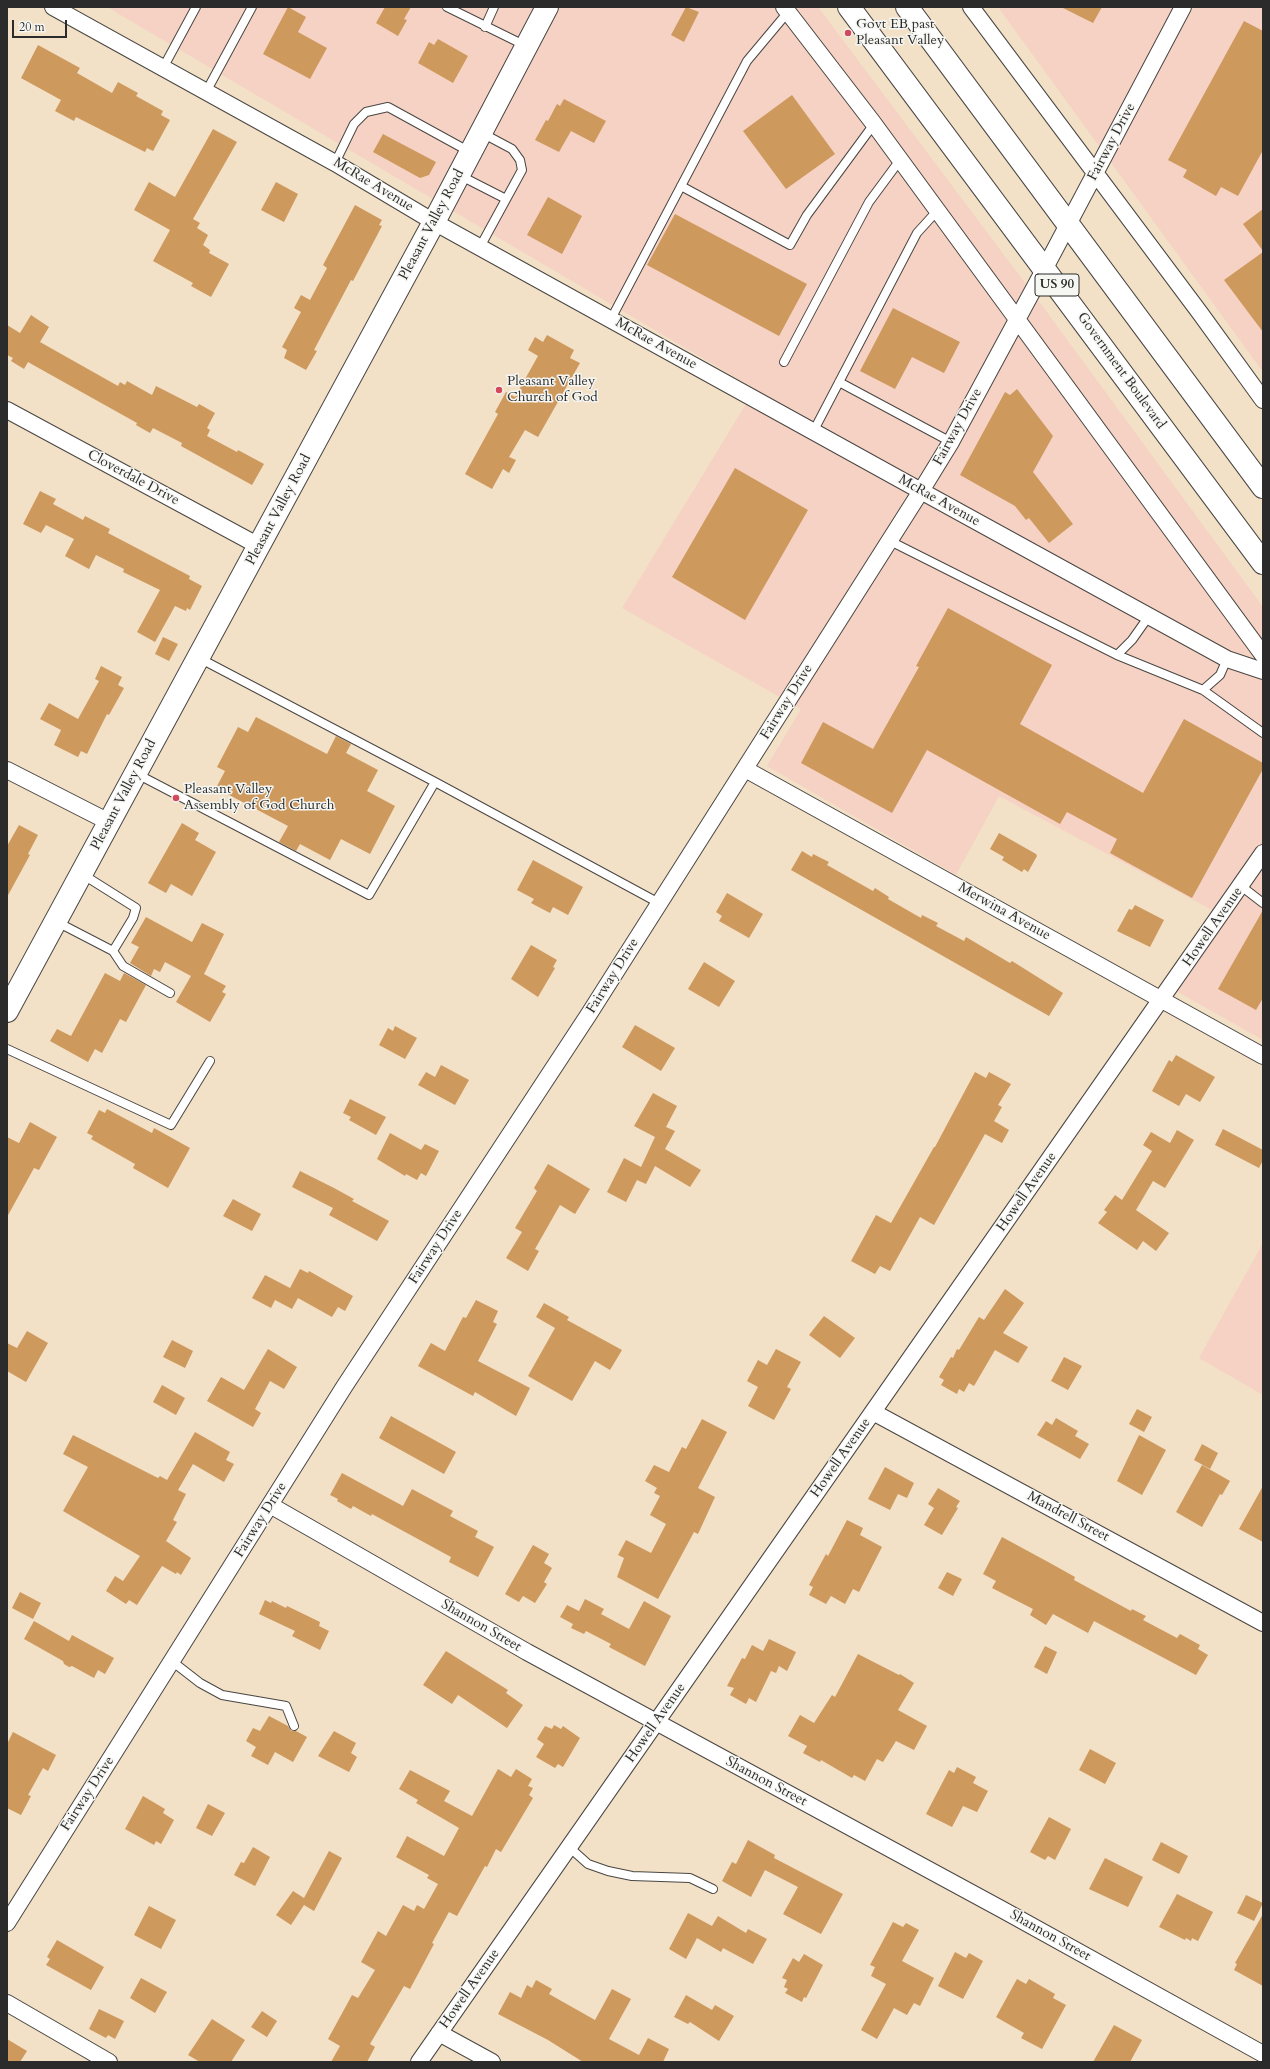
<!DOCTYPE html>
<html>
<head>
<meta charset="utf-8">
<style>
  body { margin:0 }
  #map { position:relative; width:1270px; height:2069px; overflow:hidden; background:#f2e0c7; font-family:Cardo,serif }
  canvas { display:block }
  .frame { position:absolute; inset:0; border:8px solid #2b2b2b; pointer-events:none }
  .scale { position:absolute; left:12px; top:20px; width:55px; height:18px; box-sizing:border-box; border:2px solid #2b2b2b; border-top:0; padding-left:5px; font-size:12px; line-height:14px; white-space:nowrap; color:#2b2b2b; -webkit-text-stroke:3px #f6f6f2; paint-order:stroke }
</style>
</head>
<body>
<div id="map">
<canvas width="1270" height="2069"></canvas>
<div class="frame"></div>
<div class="scale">20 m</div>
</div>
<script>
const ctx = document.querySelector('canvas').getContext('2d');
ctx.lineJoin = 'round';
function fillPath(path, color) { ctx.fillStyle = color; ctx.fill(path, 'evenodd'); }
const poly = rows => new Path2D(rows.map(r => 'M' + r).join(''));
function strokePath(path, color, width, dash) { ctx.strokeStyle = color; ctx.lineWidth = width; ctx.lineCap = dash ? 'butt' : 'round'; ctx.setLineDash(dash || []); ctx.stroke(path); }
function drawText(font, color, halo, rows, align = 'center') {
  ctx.font = font + ' Cardo,serif'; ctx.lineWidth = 3; ctx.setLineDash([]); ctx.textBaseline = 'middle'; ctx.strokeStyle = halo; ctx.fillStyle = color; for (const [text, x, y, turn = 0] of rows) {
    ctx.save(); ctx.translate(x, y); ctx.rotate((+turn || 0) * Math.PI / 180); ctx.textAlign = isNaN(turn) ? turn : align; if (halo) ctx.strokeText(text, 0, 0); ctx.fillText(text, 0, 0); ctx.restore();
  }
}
fillPath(poly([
  [107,7,818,7,1049,315,1263,607,1263,1040,1162,983,1214,911,999,796,956,875,767,766,801,709,622,608,755,389],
  [998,7,1263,7,1263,372],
  [1263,1243,1263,1395,1199,1358]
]), '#f6d2c4');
fillPath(poly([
  [288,7,306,17,298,32,327,48,310,79,263,54],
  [385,7,411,7,404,19,407,20,398,36,376,23],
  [686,7,699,12,684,42,671,35],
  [1061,7,1102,7,1093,23],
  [1244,21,1263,31,1263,150,1238,196,1221,187,1216,196,1183,177,1187,170,1168,160],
  [438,39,468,56,453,83,418,63,429,42,434,45],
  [38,45,80,68,77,73,112,93,118,82,138,93,136,96,163,111,161,115,170,120,153,151,147,148,145,152,76,117,74,121,55,111,61,100,21,78],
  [792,95,835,154,786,189,743,131],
  [564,99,606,121,594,143,571,131,559,152,535,140,546,120,548,121,557,104,560,106],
  [213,129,237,142,193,219,200,223,197,228,208,235,203,245,210,250,209,253,229,264,211,297,191,286,193,283,153,261,170,230,134,210,149,182,175,197],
  [383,134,436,162,429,175,420,178,373,152],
  [276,182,298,194,284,222,261,210],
  [548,197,582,216,562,254,527,235],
  [355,205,382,220,379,225,382,226,353,281,351,280,314,350,317,351,306,370,284,358,287,350,282,347,301,312,294,308,301,295,310,300,327,268,323,265],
  [1263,209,1263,251,1243,224],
  [675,214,807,284,779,336,647,265],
  [1263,252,1263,332,1224,280],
  [893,308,960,342,944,373,912,357,895,389,860,371],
  [31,315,49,327,40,342,118,386,120,382,125,385,127,381,152,395,156,386,197,407,199,404,215,413,207,428,210,430,207,436,237,452,238,450,264,464,252,485,181,446,182,443,153,428,150,433,136,425,137,423,35,366,28,362,24,369,11,361,13,358,7,355,7,325,20,333],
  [547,335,574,350,570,358,580,363,538,437,525,430,509,457,516,460,509,473,503,469,492,489,465,474,498,414,495,412,506,392,515,397,538,356,528,350,535,337,543,342],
  [1017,389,1053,436,1033,472,1073,524,1049,543,1029,518,1026,520,1015,506,960,475,1005,392,1010,395],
  [735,468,808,510,745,620,672,577],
  [40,491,56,499,53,504,83,520,85,516,110,529,108,533,190,576,189,579,202,586,190,610,187,608,186,611,175,606,155,642,137,632,160,590,123,572,124,569,96,555,89,569,65,556,74,539,46,525,41,533,23,524],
  [948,608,1052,665,1020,724,1143,793,1184,719,1263,763,1263,769,1192,898,1110,853,1117,839,1067,812,1060,824,927,750,892,813,801,763,823,722,873,749,919,667,916,666],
  [163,637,178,644,169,661,155,654],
  [101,666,122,677,118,685,124,688,109,715,107,714,87,754,81,751,78,757,54,745,61,730,40,719,49,703,78,719,99,681,95,679],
  [256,717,327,754,336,736,351,744,346,753,378,770,367,791,395,806,370,854,341,839,330,860,300,844,296,851,279,842,288,826,216,788,225,771,217,767,238,727,248,732],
  [182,823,199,833,195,840,216,852,192,896,171,884,166,893,148,883],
  [19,825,38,835,28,854,30,855,7,897,7,846],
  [999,833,1036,854,1037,856,1028,872,1024,869,1022,872,1002,860,1004,857,990,849],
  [802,851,812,857,813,854,829,862,827,865,873,891,875,888,889,897,888,899,921,918,922,915,938,923,936,926,964,941,966,937,1010,963,1012,961,1063,993,1049,1016,791,870],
  [533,860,583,887,568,915,553,907,550,913,531,903,534,899,517,890],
  [727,893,763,914,749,938,719,921,722,916,716,912],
  [1135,905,1164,920,1150,947,1117,931,1129,909,1132,910],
  [1263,910,1263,998,1256,1010,1218,989],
  [146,917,192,942,202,923,224,934,204,974,226,986,222,992,226,994,210,1022,176,1002,191,976,165,962,160,972,154,969,151,976,130,963,139,947,131,943],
  [531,945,557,960,553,967,555,968,538,997,511,979],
  [704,962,735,981,719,1007,688,989],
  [105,973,120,981,124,973,146,985,126,1022,120,1019,102,1053,95,1049,88,1062,50,1041,57,1029,71,1036],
  [635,1025,675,1048,661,1071,622,1047],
  [395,1026,417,1038,405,1059,379,1045,388,1028,393,1031],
  [1176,1055,1215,1077,1200,1102,1186,1094,1179,1106,1152,1091,1169,1060,1172,1062],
  [441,1065,469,1080,455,1105,418,1085,426,1072,435,1077],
  [975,1072,986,1078,989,1072,1011,1084,998,1105,1002,1107,994,1121,1009,1130,1002,1143,985,1134,934,1225,920,1217,890,1271,880,1266,875,1274,851,1261,876,1215,891,1223,934,1147,935,1147],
  [653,1093,677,1106,666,1127,675,1131,665,1149,701,1170,690,1187,655,1166,646,1184,637,1180,626,1202,607,1192,624,1158,641,1167,655,1137,634,1126],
  [350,1099,386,1117,376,1135,349,1120,351,1117,343,1113],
  [107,1109,152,1133,154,1128,190,1148,168,1188,133,1168,135,1164,91,1139,93,1136,87,1133,99,1110,105,1113],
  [30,1122,57,1137,39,1170,34,1168,7,1217,7,1137,19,1143],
  [1223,1129,1263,1150,1263,1160,1259,1168,1215,1145],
  [1177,1130,1194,1140,1165,1188,1153,1181,1136,1210,1169,1233,1156,1251,1143,1241,1137,1250,1098,1223,1107,1212,1104,1210,1115,1195,1122,1200,1152,1151,1143,1145,1151,1132,1170,1143],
  [390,1133,421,1150,425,1144,439,1151,426,1176,421,1173,417,1180,406,1174,405,1176,377,1159],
  [548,1164,590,1189,575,1214,560,1205,535,1249,539,1251,528,1271,506,1258,522,1232,515,1228,537,1191,534,1188],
  [300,1171,334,1188,354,1199,352,1201,389,1221,377,1241,329,1215,333,1208,292,1187],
  [233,1199,261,1214,252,1231,223,1216],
  [300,1269,308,1273,309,1271,353,1296,345,1311,338,1307,332,1317,298,1298,292,1309,275,1300,271,1308,252,1298,265,1275,290,1288],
  [1005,1289,1024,1303,1003,1333,1028,1347,1018,1363,995,1350,974,1386,969,1383,964,1392,959,1389,957,1394,941,1385,944,1380,939,1377,951,1357,953,1358,957,1349,959,1350,979,1317,984,1320],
  [476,1300,498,1311,493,1322,497,1324,478,1361,530,1388,516,1416,475,1392,473,1396,418,1366,431,1343,445,1351,463,1317,466,1318],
  [544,1303,569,1317,567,1320,622,1350,610,1370,595,1361,572,1401,528,1376,555,1328,536,1317],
  [824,1316,855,1338,840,1358,809,1335],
  [27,1331,48,1343,26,1382,7,1371,7,1343,17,1348],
  [172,1340,193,1351,185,1368,163,1357],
  [268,1349,297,1367,284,1389,270,1381,255,1409,261,1413,253,1427,207,1401,221,1377,244,1390],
  [776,1349,801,1362,787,1387,791,1389,774,1420,748,1406,758,1387,747,1381,758,1360,767,1365],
  [1064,1357,1082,1366,1068,1390,1051,1381],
  [162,1385,185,1398,176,1415,153,1402],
  [1137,1409,1152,1417,1144,1432,1129,1424],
  [391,1416,456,1452,444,1474,379,1438],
  [1056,1418,1078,1431,1075,1436,1089,1444,1080,1459,1037,1435,1046,1421,1052,1425],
  [702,1419,727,1432,698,1488,715,1497,698,1534,694,1532,658,1599,617,1577,624,1558,618,1555,626,1540,651,1553,666,1524,650,1515,660,1496,654,1493,657,1488,645,1481,654,1465,669,1472,682,1447,686,1449],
  [195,1432,230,1452,226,1460,234,1464,224,1482,193,1464,178,1490,186,1494,173,1520,177,1522,166,1541,191,1558,181,1575,177,1572,176,1574,162,1566,137,1605,129,1600,126,1604,106,1591,115,1576,123,1581,140,1556,63,1511,88,1467,63,1454,73,1435,158,1478,160,1476,167,1480],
  [1139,1435,1166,1450,1142,1495,1117,1481],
  [1202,1444,1218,1453,1210,1469,1194,1460],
  [1202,1465,1230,1481,1222,1495,1220,1494,1202,1527,1176,1512],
  [885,1467,914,1483,907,1498,898,1494,890,1510,868,1499],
  [342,1473,403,1506,412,1489,453,1511,450,1516,478,1531,475,1537,494,1547,478,1577,449,1562,451,1557,372,1514,371,1516,353,1506,351,1509,337,1501,338,1499,330,1495],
  [1263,1486,1263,1542,1239,1529],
  [938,1488,960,1501,956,1507,958,1508,942,1535,924,1525,934,1508,928,1504],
  [847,1520,863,1528,860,1535,882,1547,859,1592,853,1589,845,1604,831,1596,826,1604,809,1595,813,1587,809,1585,826,1554,828,1556],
  [1002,1537,1050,1563,1075,1577,1074,1580,1131,1611,1132,1609,1146,1616,1143,1620,1177,1638,1180,1634,1200,1645,1198,1649,1208,1655,1196,1675,1094,1621,1088,1633,1053,1614,1046,1625,1030,1615,1033,1609,992,1588,996,1581,983,1574],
  [533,1545,549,1554,544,1563,552,1568,544,1582,547,1584,535,1603,523,1596,519,1602,505,1594],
  [947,1572,962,1579,953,1596,938,1588],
  [20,1592,41,1603,33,1619,12,1608],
  [585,1599,604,1609,601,1614,629,1629,644,1601,671,1616,645,1666,609,1647,611,1644,586,1631,584,1634,571,1628,573,1624,560,1617,567,1605,579,1611],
  [265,1600,271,1603,272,1601,286,1608,287,1606,320,1622,319,1626,329,1631,320,1650,292,1636,295,1631,259,1614],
  [34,1621,69,1641,72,1635,114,1658,105,1674,98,1670,94,1678,72,1666,69,1667,64,1664,63,1661,24,1639],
  [769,1639,796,1652,787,1671,779,1666,776,1673,771,1671,756,1702,749,1698,746,1704,730,1695,734,1688,727,1686,742,1658,745,1659,752,1645,763,1651],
  [1045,1646,1057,1652,1047,1674,1034,1667],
  [446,1651,508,1690,506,1693,523,1705,507,1728,458,1695,452,1704,423,1685],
  [858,1654,899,1675,900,1674,914,1683,898,1710,927,1726,914,1750,896,1741,883,1762,877,1759,865,1781,854,1775,852,1778,821,1760,820,1762,803,1753,807,1746,788,1736,800,1715,814,1723,832,1695,835,1697],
  [269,1716,288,1726,291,1731,296,1731,307,1737,293,1762,275,1752,268,1765,251,1756,256,1747,246,1741,253,1728,260,1731],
  [554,1725,561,1729,563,1726,580,1738,563,1767,558,1764,555,1768,536,1757,544,1744,537,1739,545,1726,552,1729],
  [334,1731,356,1743,351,1753,357,1757,349,1772,318,1756],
  [13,1732,56,1755,48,1771,43,1768,28,1795,31,1796,21,1815,7,1808,7,1744],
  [1090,1749,1116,1763,1105,1784,1079,1770],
  [957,1767,976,1777,973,1783,988,1791,977,1812,963,1806,952,1827,926,1814,949,1770,954,1773],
  [498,1769,511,1777,516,1769,532,1779,528,1786,533,1788,529,1795,533,1798,501,1852,496,1849,487,1867,485,1866,457,1916,449,1912,432,1943,434,1944,410,1989,404,1986,370,2044,375,2047,367,2062,331,2062,340,2046,328,2039,352,1995,358,1998,375,1970,361,1962,378,1931,386,1936,403,1905,414,1911,417,1905,424,1909,438,1884,427,1878,429,1875,396,1857,407,1836,444,1856,459,1828,416,1803,418,1800,399,1789,410,1770,450,1791,444,1801,472,1816],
  [143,1796,165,1809,163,1813,174,1820,161,1844,156,1841,154,1845,125,1829],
  [208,1804,225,1813,212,1836,196,1828],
  [1049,1817,1071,1829,1055,1860,1048,1856,1045,1860,1030,1852],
  [748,1840,775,1855,774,1858,843,1894,821,1934,783,1914,798,1887,765,1870,751,1897,722,1881,732,1862,736,1864],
  [1161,1842,1188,1856,1179,1874,1152,1860],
  [253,1847,270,1857,255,1886,234,1875,241,1862,244,1863],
  [329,1851,342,1858,314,1911,304,1905,291,1925,276,1915,293,1891,304,1898],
  [1105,1858,1143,1877,1128,1907,1089,1889],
  [1177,1894,1213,1912,1198,1941,1192,1938,1191,1941,1186,1938,1185,1940,1159,1927],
  [1246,1895,1263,1903,1254,1921,1237,1913],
  [149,1906,176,1920,161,1949,134,1935],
  [688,1913,712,1926,718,1916,746,1933,748,1929,767,1939,753,1964,723,1948,721,1952,697,1938,686,1959,669,1949],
  [1263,1914,1263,1986,1234,1970,1237,1964,1235,1963],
  [893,1922,903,1927,906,1923,919,1930,902,1961,934,1978,920,2006,914,2003,907,2015,894,2008,877,2039,861,2030,886,1984,871,1976,875,1967,870,1965],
  [57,1940,104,1967,91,1990,46,1965,50,1959,47,1957],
  [955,1952,966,1958,969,1953,983,1961,963,1999,938,1986],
  [804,1954,823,1965,806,1998,804,1997,802,2002,785,1993,788,1989,784,1987,787,1980,782,1978,793,1958,799,1962],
  [141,1978,167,1992,155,2013,130,1998],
  [1017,1979,1026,1984,1029,1979,1055,1994,1053,1998,1066,2005,1042,2049,1021,2038,1024,2033,996,2017],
  [536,1980,552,1989,549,1994,595,2020,612,1989,631,1999,609,2039,639,2055,648,2038,669,2049,663,2062,583,2062,548,2040,498,2014,510,1992,521,1998,527,1985,532,1988],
  [686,1995,712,2010,715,2005,734,2016,719,2041,690,2022,688,2024,674,2017],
  [99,2009,124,2021,115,2039,108,2035,106,2038,89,2029],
  [262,2011,277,2021,267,2037,251,2027],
  [212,2019,245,2040,231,2062,200,2062,188,2055],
  [1114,2025,1142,2040,1130,2062,1093,2062],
  [7,2039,27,2051,20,2062,7,2062]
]), '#ce995d');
const lane = poly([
  [447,7,526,46],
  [485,27,494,7],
  [163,68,196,7],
  [206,92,252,7],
  [335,163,354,124,366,112,388,107,470,152],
  [459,175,506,199],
  [681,186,790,245,807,215,874,124],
  [480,247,522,170,520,160,512,149,482,133],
  [611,319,747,61,788,12],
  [784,362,869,202,900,160],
  [839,382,951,442],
  [813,432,917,233,937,211],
  [890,541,1117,655,1132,640,1149,616],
  [1117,655,1203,690,1220,675,1227,659],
  [199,658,435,782,659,903],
  [1203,690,1263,733],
  [137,774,369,895,435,782],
  [1241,886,1263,903],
  [57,922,113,951,133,918,136,908,82,874],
  [113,951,123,966,170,993],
  [7,1049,171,1125,210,1061],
  [173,1662,200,1683,222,1695,286,1706,294,1726],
  [569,1847,588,1864,608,1871,632,1876,690,1878,713,1889]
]);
const street = poly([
  [53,7,335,163,434,222,921,491,1227,659,1263,671],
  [784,7,874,124,1263,655],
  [971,7,1200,313,1263,400],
  [7,410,259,546],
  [745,769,1263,1056],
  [7,770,109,822],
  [873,1412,1263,1623],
  [270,1505,527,1652,1003,1910,1263,2054],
  [7,1923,344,1387,589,1014,921,491,951,442,1045,268,1183,7],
  [7,2003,109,2062],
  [439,2033,492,2062],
  [419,2062,1263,853]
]);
const secondary = poly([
  [7,1011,434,222,547,7]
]);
const primary = poly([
  [849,7,1263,563],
  [907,7,1263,487]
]);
strokePath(lane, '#494642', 10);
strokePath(street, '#494642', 18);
strokePath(secondary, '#494642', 24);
strokePath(primary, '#494642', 24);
strokePath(lane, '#fff', 8);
strokePath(street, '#fff', 16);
strokePath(secondary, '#fff', 22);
strokePath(primary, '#fff', 22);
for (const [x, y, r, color] of [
  [848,33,4,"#d1495b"],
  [499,390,4,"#d1495b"],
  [176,798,4,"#d1495b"]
]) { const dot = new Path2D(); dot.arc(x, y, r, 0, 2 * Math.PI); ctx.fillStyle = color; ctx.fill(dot); strokePath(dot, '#f6f6f2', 1.5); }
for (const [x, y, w] of [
  [1057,285,44]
]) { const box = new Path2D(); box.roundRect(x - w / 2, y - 11, w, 22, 3); ctx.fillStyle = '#f6f6f2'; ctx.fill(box); strokePath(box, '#2b2b2b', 1); }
drawText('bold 13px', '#2b2b2b', null, [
  ["US 90",1057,285]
]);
drawText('14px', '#2b2b2b', '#f6f6f2', [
  ["Govt EB past",856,25],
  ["Pleasant Valley",856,41],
  ["Pleasant Valley",507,382],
  ["Church of God",507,398],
  ["Pleasant Valley",184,790],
  ["Assembly of God Church",184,806]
], 'left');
drawText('14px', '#2b2b2b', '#f6f6f2', [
  ["Fairway Drive",1112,142,-62],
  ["McRae Avenue",373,185,31],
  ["Pleasant Valley Road",432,225,-62],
  ["McRae Avenue",656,344,29],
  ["Government Boulevard",1121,371,54],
  ["Fairway Drive",958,427,-61],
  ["Cloverdale Drive",133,478,28],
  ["McRae Avenue",939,501,29],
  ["Pleasant Valley Road",279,510,-62],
  ["Fairway Drive",787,702,-58],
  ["Pleasant Valley Road",124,795,-62],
  ["Merwina Avenue",1004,912,29],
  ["Howell Avenue",1213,927,-55],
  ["Fairway Drive",613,976,-58],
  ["Howell Avenue",1027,1192,-55],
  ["Fairway Drive",436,1247,-57],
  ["Howell Avenue",841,1458,-55],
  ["Mandrell Street",1068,1517,28],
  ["Fairway Drive",261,1520,-58],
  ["Shannon Street",481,1626,30],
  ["Howell Avenue",656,1723,-55],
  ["Shannon Street",766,1782,28],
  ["Fairway Drive",88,1794,-57],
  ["Shannon Street",1050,1936,29],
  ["Howell Avenue",470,1989,-55]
]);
</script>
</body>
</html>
